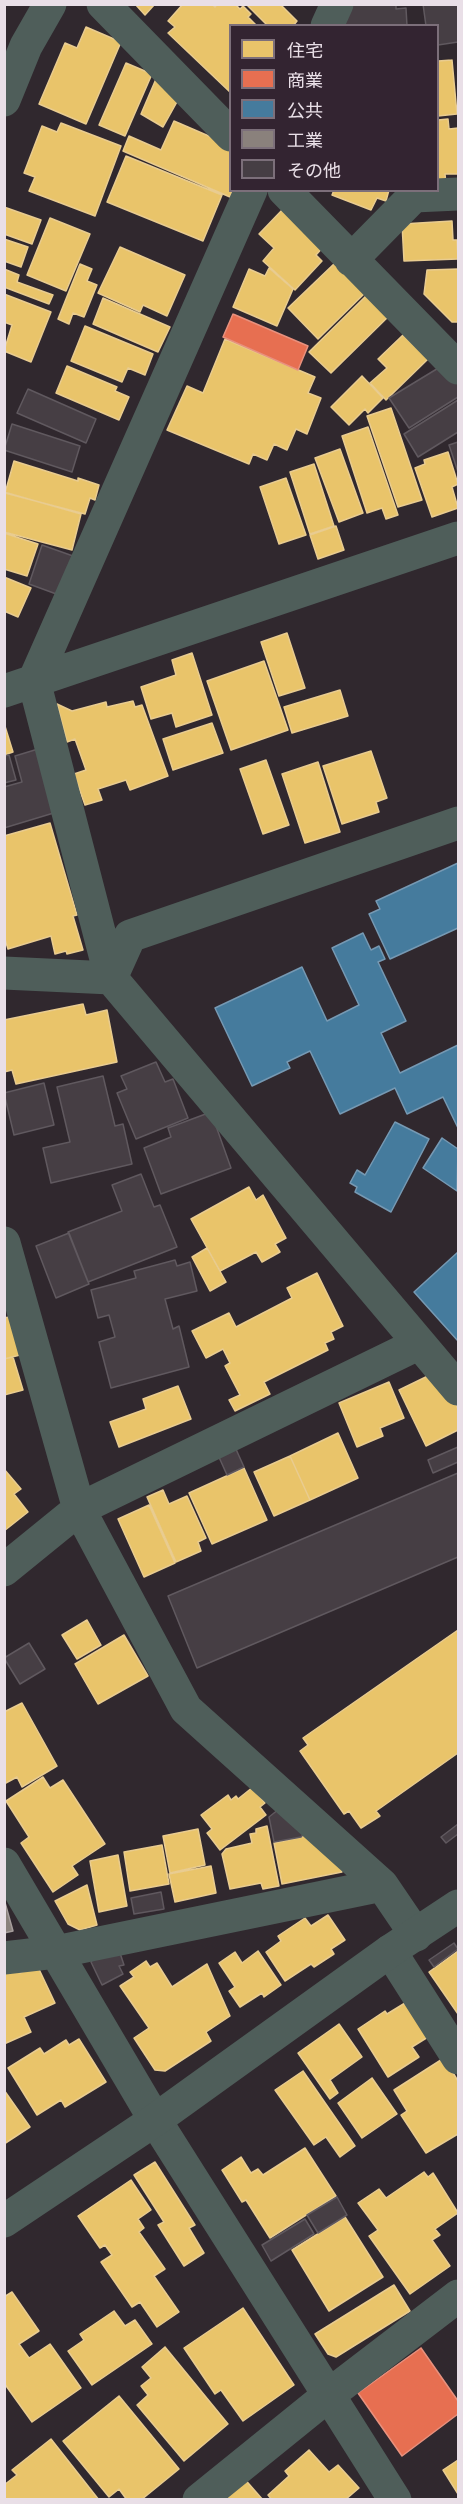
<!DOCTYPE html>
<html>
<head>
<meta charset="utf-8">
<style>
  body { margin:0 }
  #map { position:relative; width:463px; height:2504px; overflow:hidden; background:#30282e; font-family:Figtree,"Noto Sans JP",sans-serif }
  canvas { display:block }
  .frame { position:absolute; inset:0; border:6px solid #e9dfe7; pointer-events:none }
  .legend { position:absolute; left:229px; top:24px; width:210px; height:168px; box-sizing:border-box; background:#332431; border:2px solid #7c6f7a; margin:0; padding:8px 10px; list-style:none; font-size:18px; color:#e9dfe7 }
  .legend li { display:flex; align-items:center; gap:12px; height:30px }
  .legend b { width:30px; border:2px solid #7c6f7a }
</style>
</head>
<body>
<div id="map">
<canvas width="463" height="2504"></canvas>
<div class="frame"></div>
<ul class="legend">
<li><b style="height:16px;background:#e9c46a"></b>住宅</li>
<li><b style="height:16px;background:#e76f51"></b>商業</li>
<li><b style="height:16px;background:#457b9d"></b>公共</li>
<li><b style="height:16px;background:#8a817c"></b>工業</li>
<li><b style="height:16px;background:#463e44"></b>その他</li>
</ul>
</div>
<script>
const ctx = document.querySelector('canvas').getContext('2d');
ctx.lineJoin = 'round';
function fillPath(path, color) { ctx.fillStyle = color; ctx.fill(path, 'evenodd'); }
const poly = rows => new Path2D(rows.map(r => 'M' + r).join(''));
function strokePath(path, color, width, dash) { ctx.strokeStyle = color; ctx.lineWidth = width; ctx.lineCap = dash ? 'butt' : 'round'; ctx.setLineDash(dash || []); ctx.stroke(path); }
const homes = poly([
  [135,4,155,4,145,15,135,4],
  [183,4,212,4,215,7,217,4,235,4,240,9,243,6,251,14,248,17,257,26,231,26,231,93,168,33,175,27,168,21,183,4],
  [246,4,280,4,297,21,293,26,268,26,246,4],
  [86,27,121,42,86,124,39,104,65,43,77,48,86,27],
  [452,60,457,114,438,116,438,61,452,60],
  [126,63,152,74,125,136,99,125,126,63],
  [156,79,178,100,163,127,141,114,156,79],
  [448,119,449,129,458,128,458,174,445,174,446,185,438,185,438,120,448,119],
  [174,121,225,143,223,146,231,152,231,190,233,190,230,197,123,151,129,136,161,150,174,121],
  [61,123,121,146,95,216,29,191,35,177,24,173,42,126,57,132,61,123],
  [126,156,222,195,203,241,107,202,126,156],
  [334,190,389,190,386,201,377,198,371,210,332,195,334,190],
  [4,207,41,220,32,244,4,234,4,207],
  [284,208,324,246,316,255,322,261,295,290,263,261,274,248,259,234,284,208],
  [50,218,90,234,66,291,27,275,50,218],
  [452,221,453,240,457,240,458,259,404,261,402,224,452,221],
  [4,239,28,247,21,267,4,261,4,239],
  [120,247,185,275,167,316,143,305,140,312,98,293,120,247],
  [336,262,366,292,318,339,288,308,336,262],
  [80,264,92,269,87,281,97,285,84,317,73,313,69,324,58,319,80,264],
  [269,268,293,289,277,326,233,307,249,269,265,276,269,268],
  [4,269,19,275,17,282,53,295,49,304,4,287,4,269],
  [458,269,458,322,452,322,424,294,427,270,458,269],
  [371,291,393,312,331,373,309,352,371,291],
  [4,294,51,312,31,362,4,351,12,325,4,322,4,294],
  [103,298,170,327,158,352,93,324,103,298],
  [85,326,153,354,145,375,128,368,122,382,71,361,85,326],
  [403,335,428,359,386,400,370,383,387,368,378,359,403,335],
  [225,339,315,377,308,393,321,398,307,434,296,429,287,450,274,444,267,460,253,454,249,464,167,430,187,386,203,393,225,339],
  [67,366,117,387,115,391,129,397,119,420,56,393,67,366],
  [362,376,383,398,368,413,365,409,349,425,331,407,362,376],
  [391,408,422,500,398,507,367,416,391,408],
  [368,427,398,515,386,519,382,508,367,513,342,436,368,427],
  [340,449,363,513,339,522,315,458,340,449],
  [448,452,458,484,452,487,458,508,432,517,415,468,425,464,424,460,448,452],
  [14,461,78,481,78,478,99,485,95,500,90,498,85,514,5,493,14,461],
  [314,464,334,526,310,534,290,472,314,464],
  [286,478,306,535,279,544,260,487,286,478],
  [4,492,81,514,72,550,4,532,4,492],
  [336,526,344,550,318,559,310,535,336,526],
  [4,533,38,544,27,576,4,569,4,533],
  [4,577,31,588,18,617,4,611,4,577],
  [287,633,305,688,279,696,261,642,287,633],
  [192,653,212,715,176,727,172,713,151,719,141,687,176,675,172,660,192,653],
  [264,661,288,730,231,750,207,681,264,661],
  [340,690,348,716,292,733,284,707,340,690],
  [133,701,135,707,142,705,168,776,130,790,126,780,98,789,102,800,85,805,74,774,86,770,75,739,67,742,57,704,72,711,106,702,107,707,133,701],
  [4,723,13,752,4,755,4,723],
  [212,723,223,753,173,770,163,739,212,723],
  [371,751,387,798,376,802,379,812,342,824,323,766,371,751],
  [266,760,289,825,263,834,240,769,266,760],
  [318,762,340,832,305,843,282,774,318,762],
  [50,823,77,915,73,916,83,950,67,954,66,951,55,954,51,936,8,949,4,936,4,836,50,823],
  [83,1004,86,1015,107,1010,117,1062,16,1084,12,1070,4,1072,4,1020,83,1004],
  [249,1187,256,1200,263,1195,286,1238,275,1244,280,1252,262,1262,256,1252,220,1271,191,1219,249,1187],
  [207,1248,226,1282,210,1291,192,1257,207,1248],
  [317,1273,343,1326,331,1332,334,1339,325,1343,328,1350,264,1382,270,1394,235,1411,229,1400,240,1395,225,1366,230,1363,223,1349,206,1358,192,1331,229,1313,236,1327,292,1298,287,1288,317,1273],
  [9,1317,20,1355,4,1359,4,1318,9,1317],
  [13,1357,23,1390,4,1395,4,1359,13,1357],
  [434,1373,450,1392,458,1409,458,1430,426,1446,399,1390,434,1373],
  [389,1382,404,1418,380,1428,383,1436,357,1447,339,1403,389,1382],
  [178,1386,191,1419,119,1447,110,1422,146,1409,143,1399,178,1386],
  [338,1433,358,1478,310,1500,290,1456,338,1433],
  [290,1456,310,1500,274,1516,254,1472,290,1456],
  [244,1468,267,1520,212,1544,189,1493,244,1468],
  [4,1469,21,1489,14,1494,28,1512,4,1531,4,1469],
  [163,1490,169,1504,187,1496,206,1538,198,1542,201,1551,176,1562,147,1497,163,1490],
  [149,1505,175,1563,144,1577,118,1519,149,1505],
  [87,1620,101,1645,77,1659,62,1635,87,1620],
  [458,1630,458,1753,376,1811,380,1816,361,1828,349,1811,344,1814,300,1751,308,1745,303,1738,458,1630],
  [124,1635,148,1676,98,1704,75,1664,124,1635],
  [22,1703,57,1766,22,1787,17,1777,4,1784,4,1712,22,1703],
  [43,1777,50,1788,63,1780,105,1844,72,1866,78,1875,53,1892,21,1843,29,1837,6,1801,43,1777],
  [253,1787,265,1803,260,1807,266,1815,220,1850,207,1833,212,1829,201,1815,228,1795,231,1800,236,1796,238,1799,253,1787],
  [267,1826,279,1886,263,1889,261,1883,230,1889,222,1854,226,1849,252,1843,250,1834,256,1833,256,1829,267,1826],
  [198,1829,205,1865,170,1873,163,1836,198,1829],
  [310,1829,338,1854,342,1872,282,1884,274,1843,302,1837,310,1829],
  [162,1845,169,1884,130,1891,124,1852,162,1845],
  [118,1855,127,1906,99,1912,90,1861,118,1855],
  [211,1866,216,1893,175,1902,169,1874,211,1866],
  [87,1885,97,1925,80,1930,68,1924,55,1901,87,1885],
  [328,1915,345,1940,331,1949,334,1954,314,1967,311,1964,285,1981,266,1952,281,1941,278,1936,305,1918,311,1926,328,1915],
  [258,1951,281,1985,264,1997,262,1993,240,2007,229,1991,235,1987,219,1963,235,1952,242,1963,258,1951],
  [458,1951,458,2014,429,1972,458,1951],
  [146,1961,150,1967,157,1963,172,1987,207,1964,230,2016,206,2032,211,2041,165,2071,155,2070,134,2038,149,2028,120,1986,134,1977,130,1972,146,1961],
  [16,1963,20,1973,37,1965,55,2003,24,2017,31,2032,4,2044,4,1968,16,1963],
  [405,2003,428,2037,412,2047,419,2057,388,2077,358,2029,385,2011,387,2014,405,2003],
  [339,2024,362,2057,330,2080,338,2093,330,2099,298,2053,339,2024],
  [79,2039,106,2082,65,2107,61,2100,37,2115,8,2068,40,2048,44,2054,66,2040,69,2045,79,2039],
  [444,2058,458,2081,458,2134,426,2153,401,2115,407,2111,394,2090,444,2058],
  [303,2071,355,2146,340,2157,326,2137,314,2145,275,2090,303,2071],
  [372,2078,397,2114,362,2138,338,2103,372,2078],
  [4,2090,30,2127,4,2144,4,2090],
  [305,2148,336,2196,270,2238,246,2200,242,2202,222,2170,241,2157,251,2173,258,2169,263,2175,305,2148],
  [155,2162,195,2225,189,2228,204,2253,184,2266,158,2225,164,2222,134,2175,155,2162],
  [424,2172,428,2177,433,2173,458,2213,435,2229,440,2235,432,2240,450,2266,410,2294,369,2236,378,2230,358,2203,379,2189,386,2198,424,2172],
  [131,2180,151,2210,138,2219,144,2228,139,2232,165,2269,154,2276,179,2312,157,2327,140,2302,132,2307,101,2262,112,2255,105,2245,100,2248,78,2216,131,2180],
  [345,2217,383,2277,329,2311,292,2250,345,2217],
  [394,2285,410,2311,336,2357,328,2354,315,2334,394,2285],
  [12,2292,39,2331,19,2344,29,2358,50,2344,81,2388,32,2422,4,2383,4,2297,12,2292],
  [243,2308,294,2385,243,2421,221,2390,215,2394,184,2348,243,2308],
  [114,2311,125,2326,135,2320,152,2344,92,2385,68,2351,84,2340,80,2334,114,2311],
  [165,2347,228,2424,184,2461,137,2405,148,2395,141,2386,151,2378,142,2367,165,2347],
  [119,2396,179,2469,141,2500,127,2500,119,2489,109,2497,63,2441,119,2396],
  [51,2439,99,2500,6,2500,4,2497,4,2485,17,2475,12,2470,51,2439],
  [309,2450,329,2472,338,2465,359,2488,345,2500,272,2500,268,2495,289,2476,285,2471,309,2450],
  [458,2460,458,2494,443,2470,458,2460],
  [242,2476,263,2500,223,2500,242,2476]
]);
fillPath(homes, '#e9c46a');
strokePath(homes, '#e9cc90', 1.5);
const shops = poly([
  [233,314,308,346,298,370,223,337,233,314],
  [421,2348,458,2401,458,2414,402,2456,358,2393,421,2348]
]);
fillPath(shops, '#e76f51');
strokePath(shops, '#e8917e', 1.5);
const public = poly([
  [458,863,458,928,390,959,369,914,380,909,376,901,458,863],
  [363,933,371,950,379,946,385,959,378,962,406,1021,381,1033,400,1073,458,1045,458,1128,443,1097,407,1114,395,1088,340,1114,310,1051,287,1062,290,1068,252,1086,215,1008,302,967,327,1021,359,1005,332,948,363,933],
  [395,1122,429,1139,391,1212,355,1192,357,1187,350,1183,357,1170,365,1175,395,1122],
  [442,1138,458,1149,457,1191,423,1168,442,1138],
  [458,1252,458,1341,414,1292,458,1252]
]);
fillPath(public, '#457b9d');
strokePath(public, '#7699b3', 1.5);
const industry = poly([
  [4,1899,13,1931,4,1933,4,1899]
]);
fillPath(industry, '#8a817c');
strokePath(industry, '#a69d9c', 1.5);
const building = poly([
  [345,4,396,4,396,9,406,8,407,26,337,26,345,4],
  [423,4,458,4,458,42,438,45,438,26,426,26,423,4],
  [440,367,458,382,458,397,409,428,389,398,440,367],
  [28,389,96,419,86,443,17,413,28,389],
  [458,400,458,432,418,457,404,434,458,400],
  [12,424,80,446,72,472,4,450,12,424],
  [458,442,458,472,449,445,458,442],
  [42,545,73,556,59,595,29,584,42,545],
  [38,749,57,812,4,828,4,787,22,782,15,756,38,749],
  [9,755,16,780,4,783,4,756,9,755],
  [156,1062,165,1082,173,1079,188,1118,136,1139,117,1093,127,1089,121,1076,156,1062],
  [103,1076,115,1126,123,1124,132,1164,51,1183,43,1148,70,1142,57,1087,103,1076],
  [44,1083,54,1125,14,1135,4,1093,44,1083],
  [211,1112,231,1168,161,1194,144,1148,171,1137,168,1128,211,1112],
  [141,1174,154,1207,160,1205,177,1247,88,1282,68,1232,122,1211,112,1185,141,1174],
  [69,1233,89,1284,56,1298,36,1246,69,1233],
  [175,1260,177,1266,190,1262,197,1291,165,1299,173,1329,179,1326,189,1367,111,1388,99,1342,115,1337,109,1315,98,1318,91,1290,136,1278,134,1271,175,1260],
  [235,1447,244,1467,227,1475,218,1455,235,1447],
  [458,1447,458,1462,433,1473,428,1460,458,1447],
  [458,1473,458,1557,197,1668,168,1596,458,1473],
  [29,1643,45,1669,20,1684,4,1658,29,1643],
  [284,1805,309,1827,301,1837,274,1842,269,1817,284,1805],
  [458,1824,458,1834,446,1843,441,1837,458,1824],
  [161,1892,164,1909,134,1914,131,1898,161,1892],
  [454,1943,458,1949,434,1967,429,1960,454,1943],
  [117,1944,124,1965,119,1966,123,1974,102,1985,91,1962,99,1950,117,1944],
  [337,2197,347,2215,318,2233,307,2215,337,2197],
  [305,2219,314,2234,271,2261,262,2245,305,2219]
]);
fillPath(building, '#463e44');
strokePath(building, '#60595f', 1.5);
strokePath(poly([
  [103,4,231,135],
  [327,26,337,4],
  [4,100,26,46,50,4],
  [284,190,458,368],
  [351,260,414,196,458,194],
  [4,691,458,538],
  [4,973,111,978,458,1389],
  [111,978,34,681,251,190],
  [111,978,130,936,458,823],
  [4,1243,79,1509,186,1709,382,1885,416,1935],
  [4,1570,79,1509,418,1344],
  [4,1864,155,2120,395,2500],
  [390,1951,458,2058],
  [4,1958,56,1952,382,1885],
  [199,2500,330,2394,458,2296]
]), '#4f5e5a', 33);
strokePath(poly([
  [4,2221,155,2120,390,1951,458,1906]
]), '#4f5e5a', 33);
</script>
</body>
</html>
